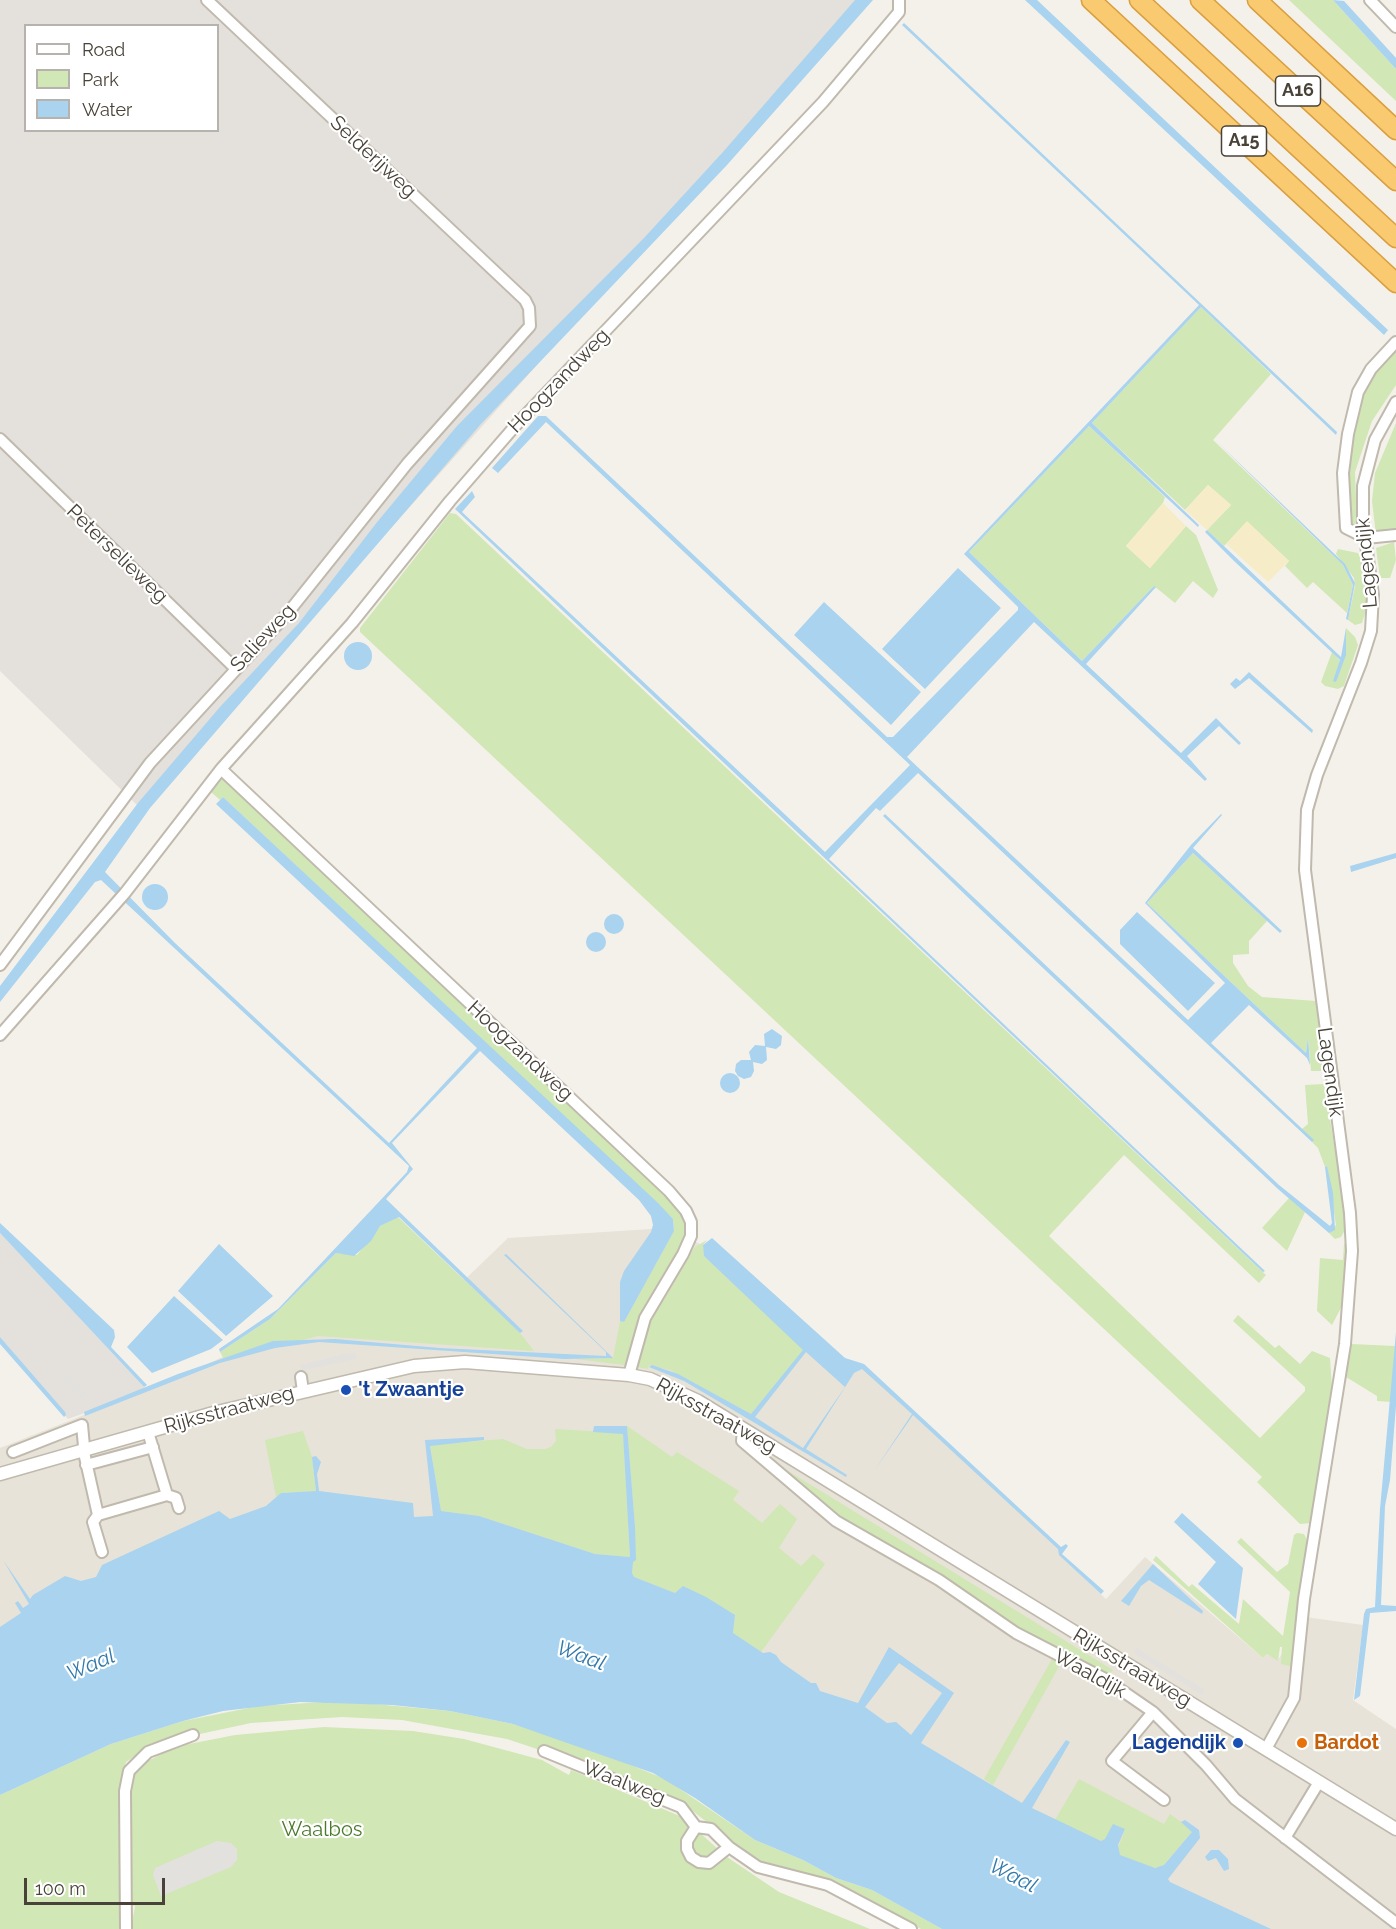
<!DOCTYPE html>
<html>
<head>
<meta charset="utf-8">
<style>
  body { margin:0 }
  #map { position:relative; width:1396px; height:1929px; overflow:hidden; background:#f4f1ea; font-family:Raleway,sans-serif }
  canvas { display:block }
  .legend { position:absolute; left:24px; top:24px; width:195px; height:108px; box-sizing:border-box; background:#fff; border:2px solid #b6b3af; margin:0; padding:8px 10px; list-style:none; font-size:18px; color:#484238 }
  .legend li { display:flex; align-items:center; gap:12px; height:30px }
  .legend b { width:30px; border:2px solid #b6b3af }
  .scale { position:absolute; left:24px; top:1878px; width:141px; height:27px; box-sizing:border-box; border:3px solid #484238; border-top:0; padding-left:8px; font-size:18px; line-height:21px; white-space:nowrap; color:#484238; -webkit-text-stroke:4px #fff; paint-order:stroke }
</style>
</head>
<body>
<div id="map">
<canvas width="1396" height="1929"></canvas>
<ul class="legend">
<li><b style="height:8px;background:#fff"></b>Road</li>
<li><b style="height:16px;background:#d1e7b5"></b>Park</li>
<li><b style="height:16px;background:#a9d3ef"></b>Water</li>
</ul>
<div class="scale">100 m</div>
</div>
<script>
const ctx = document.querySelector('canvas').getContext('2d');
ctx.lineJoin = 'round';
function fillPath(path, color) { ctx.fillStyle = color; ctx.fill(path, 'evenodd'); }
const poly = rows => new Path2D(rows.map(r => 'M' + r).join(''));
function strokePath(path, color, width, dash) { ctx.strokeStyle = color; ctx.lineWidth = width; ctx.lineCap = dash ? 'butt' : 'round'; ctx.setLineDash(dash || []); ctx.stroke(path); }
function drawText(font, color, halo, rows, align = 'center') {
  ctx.font = font + ' Raleway,sans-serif'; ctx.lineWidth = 4.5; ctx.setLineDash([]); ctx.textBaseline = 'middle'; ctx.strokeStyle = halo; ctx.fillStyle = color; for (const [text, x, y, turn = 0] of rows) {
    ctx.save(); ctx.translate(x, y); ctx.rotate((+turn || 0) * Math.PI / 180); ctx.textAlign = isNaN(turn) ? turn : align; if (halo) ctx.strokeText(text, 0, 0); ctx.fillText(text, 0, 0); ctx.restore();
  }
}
fillPath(poly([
  [668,1228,712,1250,848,1369,862,1366,1060,1549,1060,1555,1106,1599,1145,1557,1263,1658,1267,1654,1278,1660,1305,1617,1363,1625,1353,1700,1396,1729,1396,1929,1222,1929,486,1539,0,1672,0,1448,178,1378,298,1321,455,1289,508,1238]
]), '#e8e3d8');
fillPath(poly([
  [0,0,864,0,140,808,0,671],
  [26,26,218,26,218,130,26,130],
  [0,1233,144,1387,145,1391,68,1419,0,1337]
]), '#e4e0db');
fillPath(poly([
  [1289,0,1333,0,1396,69,1396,101],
  [1201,307,1271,374,1213,440,1343,565,1353,585,1347,613,1313,582,1307,588,1285,566,1289,561,1247,522,1224,546,1207,530,1231,505,1208,485,1185,510,1092,423],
  [1396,347,1396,385,1372,421,1355,472,1357,521,1354,527,1351,527,1346,464,1358,399,1368,380],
  [1396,423,1396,534,1376,535,1372,501,1375,473],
  [1089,426,1165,497,1163,503,1126,546,1150,568,1186,526,1196,535,1218,590,1213,598,1193,581,1175,603,1154,586,1082,661,969,552],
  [450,513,456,514,1266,1275,1259,1283,1124,1155,1049,1236,1260,1438,1305,1391,1305,1387,1233,1321,1238,1315,1275,1348,1279,1345,1300,1364,1312,1351,1330,1358,1332,1388,1311,1523,1300,1524,1257,1482,1262,1477,360,632,360,628],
  [1394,542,1396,560,1390,578,1380,578,1376,548],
  [1338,549,1358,553,1364,564,1368,604,1362,623,1355,625,1348,620,1355,586,1354,578,1336,554],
  [1346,628,1355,637,1358,645,1344,686,1338,689,1325,686,1321,682,1332,652,1341,662,1333,681,1346,652],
  [222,779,666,1195,682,1214,686,1232,683,1245,624,1365,576,1359,613,1358,620,1321,624,1322,674,1231,673,1219,223,797,220,800,211,792],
  [1193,853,1267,921,1249,941,1249,954,1233,955,1233,963,1248,986,1262,997,1316,1001,1323,1071,1311,1071,1308,1037,1306,1053,1147,903],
  [1324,1084,1348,1225,1341,1237,1335,1239,1329,1233,1336,1225,1327,1166,1325,1167,1318,1148,1312,1142,1313,1140,1302,1129,1308,1124,1305,1085],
  [1289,1198,1305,1212,1287,1251,1262,1228],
  [398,1217,520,1333,534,1351,318,1336,225,1361,220,1352,270,1319,336,1253,357,1255,380,1226],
  [1349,1239,1344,1302,1332,1325,1317,1311,1320,1258,1343,1260,1344,1244],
  [707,1240,703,1245,704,1256,804,1350,751,1414,670,1370,649,1365,648,1369,636,1367,650,1315,664,1300,695,1247],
  [1351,1344,1395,1346,1391,1402,1377,1401,1377,1396,1346,1377],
  [627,1426,672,1457,677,1452,739,1491,733,1500,762,1523,780,1504,797,1519,779,1548,801,1566,813,1554,825,1564,761,1652,733,1633,735,1615,683,1586,675,1593,634,1577,632,1573,635,1527],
  [555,1429,623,1433,630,1557,595,1554,479,1516,441,1511,430,1445,503,1439,527,1449,545,1449,551,1447,556,1441],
  [303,1431,312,1457,316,1491,281,1493,276,1497,265,1440],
  [762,1455,1113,1670,1107,1677,1050,1650,826,1511],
  [1297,1533,1304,1534,1308,1542,1293,1667,1281,1664,1282,1647,1280,1647,1278,1661,1267,1654,1263,1658,1153,1560,1156,1556,1189,1587,1192,1584,1239,1624,1243,1599,1283,1636,1290,1592,1237,1542,1241,1538,1277,1572,1288,1564,1294,1535],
  [1052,1659,1061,1663,993,1785,984,1779],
  [341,1701,450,1711,513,1724,599,1752,665,1779,755,1840,803,1860,836,1878,872,1890,942,1929,921,1929,828,1879,785,1872,757,1862,689,1808,606,1772,507,1739,402,1720,342,1717,251,1723,172,1740,142,1751,126,1762,120,1785,120,1929,0,1929,0,1795,111,1744,183,1721,259,1706],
  [324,1727,413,1731,464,1739,542,1760,569,1775,571,1770,682,1817,727,1857,779,1892,870,1929,131,1929,135,1906,130,1904,131,1782,135,1768,163,1753,189,1744,235,1735],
  [1079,1779,1164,1824,1170,1814,1193,1831,1161,1868,1147,1867,1120,1855,1117,1850,1125,1830,1101,1841,1055,1820]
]), '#d1e7b5');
fillPath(poly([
  [1208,485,1231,505,1207,530,1185,510],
  [1163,503,1186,526,1150,568,1126,546],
  [1247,521,1289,561,1268,582,1226,544]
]), '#f7ecc8');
fillPath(poly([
  [347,1353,355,1353,357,1359,301,1371,300,1365],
  [66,1371,88,1396,83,1400,60,1376],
  [1137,1648,1205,1690,1202,1695,1134,1653],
  [217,1841,231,1843,237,1849,237,1860,231,1867,161,1896,153,1875,155,1868]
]), '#e3e1de');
fillPath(poly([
  [855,0,873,0,727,165,480,425,150,808,105,872,175,943,389,1143,477,1048,216,804,223,797,658,1203,673,1219,674,1231,624,1322,620,1321,620,1282,624,1271,651,1232,653,1225,651,1216,639,1200,480,1051,392,1143,413,1169,386,1199,523,1331,520,1333,399,1217,380,1226,371,1241,354,1256,336,1253,270,1319,220,1352,219,1349,278,1309,407,1172,409,1166,101,880,95,882,0,1002,0,986,138,803,220,707,299,623,378,521,457,426,644,238,723,152],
  [1025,0,1037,0,1388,330,1384,335],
  [1333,0,1344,1,1396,58,1396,69],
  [904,23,1337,432,1336,435,1201,307,1092,423,1199,525,1198,527,1089,426,969,552,1082,661,1154,586,1156,587,1086,664,1181,753,1216,718,1241,743,1239,745,1219,726,1187,756,1207,779,1205,781,1034,622,907,757,1188,1020,1225,983,1145,903,1191,845,1221,814,1222,815,1193,848,1282,931,1280,933,1193,853,1147,903,1306,1053,1308,1037,1310,1065,1307,1058,1249,1005,1211,1043,1314,1140,1312,1142,918,773,880,811,876,808,829,859,1265,1271,1263,1272,455,509,472,491,475,497,462,512,825,852,910,765,546,422,498,473,492,468,538,416,546,416,887,737,893,737,1018,610,1018,607,964,554,1199,305,902,25],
  [1214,439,1345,564,1355,583,1348,620,1346,619,1353,585,1343,565],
  [1207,530,1341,657,1346,628,1346,655,1336,682,1333,681,1340,660,1234,561,1205,532],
  [958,568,1001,608,925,689,882,649],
  [824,602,921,692,891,725,794,635],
  '344 656a14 14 0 1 1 28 0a14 14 0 1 1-28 0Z',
  [1249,672,1313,730,1312,733,1249,678,1235,689,1230,684,1236,678,1240,681],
  [885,814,1279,1185,1330,1226,1332,1223,1325,1167,1327,1166,1333,1193,1335,1230,1329,1233,1278,1189,977,906,883,816],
  [1396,853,1396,858,1351,872,1350,866],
  '142 897a13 13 0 1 1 26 0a13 13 0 1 1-26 0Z',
  [1137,912,1215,983,1188,1011,1120,944,1120,930],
  '604 924a10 10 0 1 1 20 0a10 10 0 1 1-20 0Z',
  '586 942a10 10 0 1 1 20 0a10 10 0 1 1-20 0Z',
  [772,1029,782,1036,781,1045,776,1049,766,1047,767,1060,762,1064,753,1062,754,1071,751,1077,744,1079,738,1076,735,1071,736,1064,741,1060,751,1060,749,1052,755,1045,765,1046,764,1034],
  '720 1083a10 10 0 1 1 20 0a10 10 0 1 1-20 0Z',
  [0,1223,114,1330,115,1337,111,1347,147,1385,144,1387,0,1233],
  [712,1238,845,1358,864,1364,1061,1547,1066,1544,1068,1546,1062,1554,1104,1591,1101,1594,1059,1555,1058,1549,913,1415,874,1471,912,1414,862,1369,854,1373,806,1449,847,1475,846,1477,684,1381,649,1367,652,1365,678,1374,751,1414,803,1350,704,1256,703,1245],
  [806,1352,845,1387,803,1448,755,1417],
  [219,1244,273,1296,226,1336,178,1291],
  [506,1254,613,1358,565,1359,319,1342,275,1348,220,1363,85,1416,84,1412,178,1374,273,1341,335,1339,440,1348,606,1356,606,1352,504,1255],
  [174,1296,223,1340,211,1349,152,1373,127,1347],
  [1396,1332,1396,1406,1390,1480,1385,1506,1381,1605,1396,1606,1396,1611,1370,1613,1360,1696,1354,1700,1364,1614,1366,1609,1375,1607,1380,1509],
  [0,1337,65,1412,66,1415,64,1417,0,1344],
  [594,1426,627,1426,635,1527,636,1560,633,1562,632,1573,634,1577,675,1593,683,1586,706,1597,735,1615,733,1633,763,1653,770,1652,776,1655,781,1662,811,1683,816,1683,820,1691,858,1703,889,1647,954,1693,921,1743,1022,1803,1066,1740,1070,1742,1032,1808,1101,1841,1105,1839,1113,1824,1125,1829,1118,1845,1120,1855,1155,1868,1164,1865,1192,1832,1181,1822,1185,1820,1199,1830,1200,1838,1168,1879,1170,1882,1271,1929,942,1929,872,1890,836,1878,803,1860,755,1840,695,1798,653,1773,513,1724,450,1711,392,1705,300,1702,223,1711,183,1721,111,1744,0,1795,0,1627,21,1613,15,1603,18,1601,23,1608,29,1604,3,1560,30,1599,33,1595,65,1576,81,1581,96,1577,102,1565,219,1511,230,1519,266,1506,281,1493,316,1491,312,1457,316,1456,321,1462,317,1474,319,1491,413,1503,414,1517,433,1516,425,1440,484,1437,484,1440,430,1446,441,1511,479,1516,595,1554,630,1557,623,1434,593,1432],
  [899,1663,942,1693,911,1735,896,1722,887,1723,865,1707],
  [1182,1513,1243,1568,1236,1619,1198,1584,1216,1562,1174,1522],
  [1153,1564,1203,1611,1202,1614,1149,1580,1141,1586,1129,1606,1121,1601],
  [1211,1850,1219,1850,1228,1859,1229,1869,1224,1871,1216,1858,1208,1861,1205,1857]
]), '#a9d3ef');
const minor = poly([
  [1370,0,1396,27],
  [1396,342,1371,369,1358,392,1348,434,1343,473,1346,528,1366,538,1396,535],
  [0,439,235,668],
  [0,965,150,763,287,614,407,464,530,326,529,308,525,300,207,0],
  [0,1035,125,893,221,769],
  [629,1375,645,1318,683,1254,691,1236,691,1222,686,1211,669,1191,221,769,352,623,450,501,516,425,823,102,899,12,899,0],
  [301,1377,303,1391],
  [743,1429,742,1441,836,1521,939,1580,1016,1633,1105,1679,1153,1712,1206,1765,1235,1799,1396,1923],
  [13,1452,82,1425,85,1457,98,1515,167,1495,148,1432],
  [86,1465,153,1447],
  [167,1495,176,1498,179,1508],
  [98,1515,93,1522,102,1552],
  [1153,1712,1112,1761,1164,1800],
  [1266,1749,1294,1698,1304,1599,1345,1344,1352,1251,1350,1213,1305,870,1307,810,1317,775,1361,663,1371,631,1373,595,1363,523,1363,486,1375,440,1396,402],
  [544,1751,681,1807,696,1827],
  [1285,1838,1319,1782],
  [729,1847,709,1863,699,1862,691,1857,687,1849,687,1841,696,1827,711,1829,729,1847,758,1867,828,1885,911,1929],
  [126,1929,125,1791,129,1771,148,1752,193,1735]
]);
const tertiary = poly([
  [0,1474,217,1412,414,1366,465,1362,629,1375,650,1379,698,1401,1396,1829]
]);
const motorway = poly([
  [1091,0,1396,283],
  [1139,0,1396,238],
  [1200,0,1396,181],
  [1257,0,1396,130]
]);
strokePath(minor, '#c0b9ad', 14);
strokePath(tertiary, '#c0b9ad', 15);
strokePath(motorway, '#d99f40', 21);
strokePath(minor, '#fff', 10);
strokePath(tertiary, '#fff', 12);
strokePath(motorway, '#f9ca70', 18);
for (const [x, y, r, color] of [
  [346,1390,6,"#1a4fb4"],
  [1238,1743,6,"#1a4fb4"],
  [1302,1743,6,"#e8710a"]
]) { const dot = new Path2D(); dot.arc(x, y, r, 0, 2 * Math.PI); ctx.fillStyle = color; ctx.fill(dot); strokePath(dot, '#fff', 2); }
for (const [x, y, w] of [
  [1298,91,45],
  [1244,141,45]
]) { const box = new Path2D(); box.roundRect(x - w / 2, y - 15, w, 30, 4.5); ctx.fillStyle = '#fff'; ctx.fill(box); strokePath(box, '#484238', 1.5); }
drawText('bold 18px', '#484238', null, [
  ["A16",1298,91],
  ["A15",1244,141]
]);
drawText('20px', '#484238', '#fff', [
  ["Selderijweg",373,157,43],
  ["Hoogzandweg",559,381,-46],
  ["Peterselieweg",117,554,44],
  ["Lagendijk",1367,563,-95],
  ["Salieweg",263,638,-47],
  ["Hoogzandweg",520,1051,43],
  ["Lagendijk",1330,1072,82],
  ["Rijksstraatweg",229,1410,-15],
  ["Rijksstraatweg",716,1416,29],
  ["Rijksstraatweg",1132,1668,31],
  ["Waaldijk",1090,1674,29],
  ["Waalweg",624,1783,22]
]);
drawText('bold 20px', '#164399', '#fff', [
  ["'t Zwaantje",358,1390],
  ["Lagendijk",1226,1743,"right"]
], 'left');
drawText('bold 20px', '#c56008', '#fff', [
  ["Bardot",1314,1743]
], 'left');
drawText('20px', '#4a792c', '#fff', [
  ["Waalbos",322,1830]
]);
drawText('italic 21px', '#3279aa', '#fff', [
  ["Waal",581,1656,20],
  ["Waal",91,1665,-23],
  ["Waal",1013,1876,27]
]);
</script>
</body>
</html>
